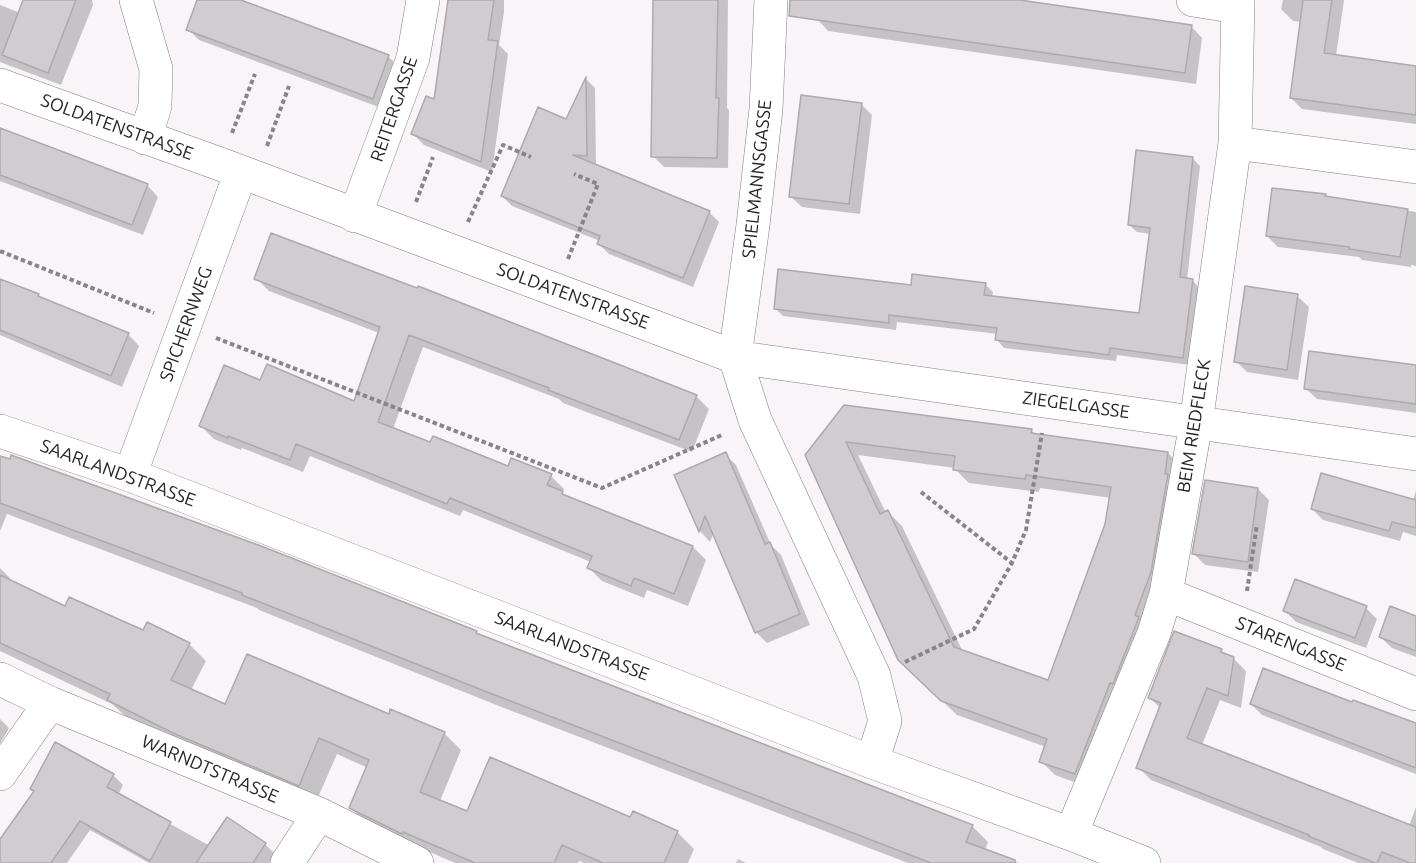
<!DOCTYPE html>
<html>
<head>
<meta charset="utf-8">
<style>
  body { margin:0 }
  canvas { display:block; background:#f8f4f7 }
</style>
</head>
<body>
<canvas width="1416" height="863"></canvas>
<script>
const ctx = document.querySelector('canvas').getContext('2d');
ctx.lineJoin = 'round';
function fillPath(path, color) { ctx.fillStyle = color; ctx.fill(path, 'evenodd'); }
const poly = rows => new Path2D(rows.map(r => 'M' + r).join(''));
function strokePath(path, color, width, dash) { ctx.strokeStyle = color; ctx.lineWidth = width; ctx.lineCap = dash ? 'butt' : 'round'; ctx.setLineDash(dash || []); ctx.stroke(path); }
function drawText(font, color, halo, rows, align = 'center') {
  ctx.font = font + ' Ubuntu,sans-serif'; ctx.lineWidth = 5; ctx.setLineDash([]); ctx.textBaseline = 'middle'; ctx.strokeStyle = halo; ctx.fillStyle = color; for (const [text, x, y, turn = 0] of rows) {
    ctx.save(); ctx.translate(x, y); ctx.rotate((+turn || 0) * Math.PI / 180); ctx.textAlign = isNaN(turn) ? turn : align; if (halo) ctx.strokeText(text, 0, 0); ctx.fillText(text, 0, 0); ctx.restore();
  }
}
fillPath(poly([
  [32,0,92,0,93,5,61,85,0,62,0,5,38,20],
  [199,0,237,0,388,56,399,67,384,109,199,40,188,29],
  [450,0,504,0,504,12,499,45,508,54,492,172,424,145,413,134,435,101],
  [654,0,728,0,727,108,729,110,728,168,664,167,653,156],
  [820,0,1008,0,1191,26,1202,38,1196,84,828,31,817,19],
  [1283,0,1344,0,1336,56,1416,67,1416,124,1302,109,1291,98,1302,22,1293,21,1281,9],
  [587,80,595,88,596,167,709,212,719,222,693,287,609,254,599,244,600,241,512,206,502,196,567,121],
  [861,104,872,115,860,214,802,207,790,196],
  [0,130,147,185,158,197,143,235,0,181],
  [1192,158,1200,166,1187,280,1193,281,1200,288,1190,365,1117,355,1116,361,1004,348,997,340,998,334,897,322,896,330,783,316,775,308,912,286,985,284,993,292,992,297,1141,315,1150,234,1137,232,1129,225],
  [1325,196,1327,198,1416,212,1416,266,1411,265,1411,267,1362,260,1359,257,1278,247,1267,236],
  [256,278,696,396,709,409,692,452,563,403,559,399,423,347,393,429,431,444,509,468,551,476,564,489,562,493,568,498,693,547,706,560,688,606,647,590,644,598,602,581,589,568,591,562,463,510,460,516,310,456,303,472,242,448,241,450,214,439,201,426,261,382,355,403,379,333,269,291],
  [0,280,38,296,42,299,128,334,139,346,122,387,0,335],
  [1297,296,1309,307,1298,380,1247,372,1236,361],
  [1416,366,1416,413,1317,399,1305,388],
  [845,407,1031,430,1036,435,1168,453,1182,467,1150,641,1090,788,1055,775,1041,761,1046,747,957,715,914,674,806,455],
  [858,455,955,468,955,469,969,483,1039,492,1040,488,1111,498,1106,524,1049,682,963,652,902,526,888,512,886,513],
  [725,454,736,465,771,545,781,555,810,625,767,643,756,632,714,532,710,542,700,531,676,476],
  [0,457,476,632,481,637,972,826,988,842,985,850,1019,863,908,863,504,708,259,610,257,608,7,514,0,531],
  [1258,489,1269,500,1258,572,1205,565,1194,554],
  [1416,490,1416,536,1403,532,1400,541,1323,520,1312,509,1413,501],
  [0,568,10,578,9,581,66,608,143,632,189,644,206,661,191,690,226,706,389,716,444,733,461,750,440,801,468,813,631,819,677,832,694,849,688,863,584,863,579,861,578,863,455,863,368,825,351,808,368,768,337,754,316,802,126,717,112,704,0,651],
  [1366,608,1377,619,1366,648,1296,622,1285,611],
  [1416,618,1416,657,1392,648,1380,637],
  [1221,650,1226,656,1233,658,1246,671,1241,708,1220,700,1202,745,1409,826,1416,807,1416,863,1358,863,1323,849,1321,847,1151,780,1138,767,1161,709,1149,697],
  [1251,704,1353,704,1416,725,1416,774,1262,715],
  [0,719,9,728,0,744],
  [113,775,123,785,118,795,210,846,227,819,265,844,275,854,269,863,149,863,90,830,67,863,0,863,0,842,35,792,31,789],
  [738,859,746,863,736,863]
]), '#0003');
const building = poly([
  [23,0,76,0,48,73,2,55,23,0],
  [197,0,241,0,389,55,373,99,186,30,197,0],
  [448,0,494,0,488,40,498,41,481,162,411,134,426,96,434,99,448,0],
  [653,0,718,0,716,98,719,98,717,158,651,157,653,0],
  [790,0,1020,0,1192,25,1185,73,789,16,790,0],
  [1303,0,1332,0,1324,53,1416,66,1416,115,1290,98,1303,0],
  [586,77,587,156,573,155,710,211,683,278,597,244,600,236,501,196,538,107,566,119,586,77],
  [801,95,862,103,849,204,789,197,801,95],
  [0,128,148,184,132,225,0,175,0,128],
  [1136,150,1193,157,1180,277,1193,279,1183,358,1110,348,1109,355,995,340,997,328,889,315,889,323,774,309,778,269,911,285,912,274,986,283,984,295,1139,313,1150,228,1128,225,1136,150],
  [1272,188,1326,194,1325,196,1408,209,1400,257,1349,249,1349,247,1266,236,1272,188],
  [271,233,417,288,418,286,697,395,679,440,548,390,549,388,409,335,378,422,430,442,433,436,508,466,511,458,552,474,547,485,563,491,562,494,693,546,674,594,634,578,631,586,587,568,592,556,450,498,447,504,296,444,290,460,228,436,228,438,199,426,224,365,260,380,267,364,354,401,380,327,254,279,271,233],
  [0,279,39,294,38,296,129,333,111,376,0,330,0,279],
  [1245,286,1298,294,1287,370,1234,362,1245,286],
  [1309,351,1416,365,1416,404,1304,389,1309,351],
  [844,405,1032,429,1031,433,1168,452,1165,474,1168,474,1151,572,1135,615,1139,617,1113,684,1110,683,1075,774,1039,762,1047,739,941,701,898,660,805,455,844,405],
  [846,442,955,456,953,470,1025,479,1026,475,1111,487,1105,524,1048,680,954,647,888,510,880,514,846,442],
  [726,452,765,544,770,542,800,614,755,633,705,516,699,532,674,475,726,452],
  [11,455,261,546,477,631,476,633,973,825,966,842,1015,860,1015,863,931,863,487,692,242,595,242,593,0,503,0,456,10,459,11,455],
  [1321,473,1416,500,1416,528,1392,522,1389,531,1311,509,1321,473],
  [1205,480,1258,488,1248,562,1192,554,1205,480],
  [0,575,65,606,69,597,143,630,147,622,190,643,171,680,225,704,247,654,389,714,390,709,445,732,420,792,467,811,490,757,630,817,633,811,678,831,664,863,603,863,562,845,554,863,475,863,403,832,402,834,349,808,369,760,319,738,299,786,175,734,107,700,110,694,0,643,0,575],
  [1295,579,1367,606,1355,638,1283,611,1295,579],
  [1390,606,1416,616,1416,651,1379,637,1390,606],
  [1174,631,1222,649,1221,652,1234,657,1228,696,1207,688,1187,738,1416,827,1416,863,1410,863,1382,852,1377,863,1375,863,1308,836,1309,835,1136,768,1161,703,1148,698,1174,631],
  [1263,668,1352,702,1353,700,1416,723,1416,768,1250,704,1263,668],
  [55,742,114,774,107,787,171,822,150,861,80,821,51,863,0,863,0,839,34,791,30,789,55,742],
  [227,817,266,843,253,863,196,863,227,817]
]);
fillPath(building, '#d0cccf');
strokePath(building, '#ada9ac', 1.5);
const minor = poly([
  [136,0,156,69,155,106,145,138],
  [771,0,766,109,753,225,735,357,1416,454],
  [1193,0,1238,7],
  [0,85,220,164,735,357,755,420,874,676,885,721,872,762],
  [1235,143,1416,167],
  [355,216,413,58,423,0],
  [0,431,130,475,872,762,1071,834,1144,863],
  [130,475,241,172],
  [1166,594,1416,694],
  [0,679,50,703,319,814,417,863],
  [0,774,50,703],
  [1071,834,1154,633,1166,594,1196,423,1235,143,1238,0],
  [287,863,319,814]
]);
strokePath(minor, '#838082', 34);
strokePath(poly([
  [232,133,255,74],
  [267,146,289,86],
  [416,202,433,157],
  [468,222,503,145,531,157],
  [0,251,154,313],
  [568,259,598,184,574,174],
  [216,338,602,488,724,434],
  [921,492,1012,563],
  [1247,591,1257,524],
  [905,662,974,629,1012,563,1026,530,1042,433]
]), '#878586', 4, [4.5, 3]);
strokePath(minor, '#fff', 33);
drawText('18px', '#272526', '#fff', [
  ["REITERGASSE",394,109,-71],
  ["SOLDATENSTRASSE",117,127,20],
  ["SPIELMANNSGASSE",757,179,-84],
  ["SOLDATENSTRASSE",573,296,20],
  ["SPICHERNWEG",186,324,-70],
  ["ZIEGELGASSE",1076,405,8],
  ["BEIM RIEDFLECK",1194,426,-81],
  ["SAARLANDSTRASSE",118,473,20],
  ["STARENGASSE",1291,644,22],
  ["SAARLANDSTRASSE",572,646,21],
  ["WARNDTSTRASSE",210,769,23]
]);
</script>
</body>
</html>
